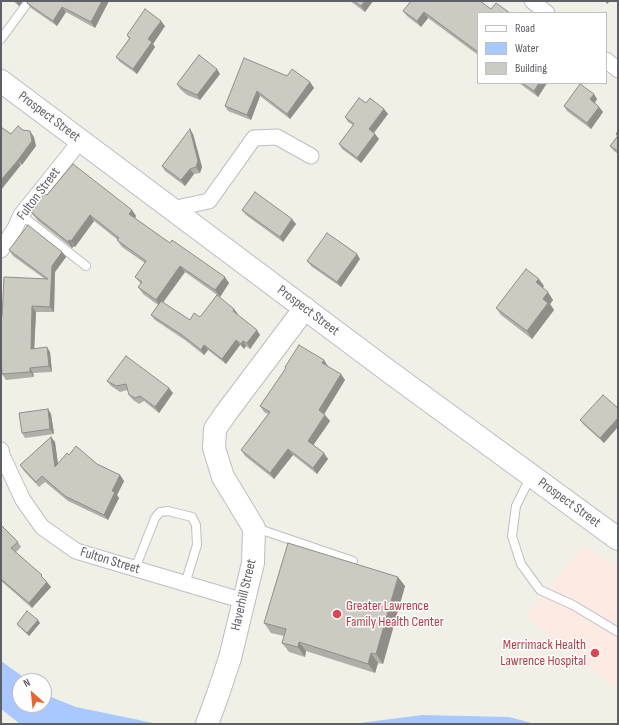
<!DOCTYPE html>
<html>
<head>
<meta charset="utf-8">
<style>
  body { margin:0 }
  #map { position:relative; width:619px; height:725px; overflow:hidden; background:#f1f0e6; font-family:"Sofia Sans Condensed",sans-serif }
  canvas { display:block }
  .frame { position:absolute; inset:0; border:2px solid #5e6067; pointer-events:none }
  .legend { position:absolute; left:477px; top:12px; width:130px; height:72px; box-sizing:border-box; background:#fff; border:1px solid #bfbfc2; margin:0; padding:5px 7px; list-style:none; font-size:12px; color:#5e6067 }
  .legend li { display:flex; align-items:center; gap:8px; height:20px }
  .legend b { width:20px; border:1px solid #bfbfc2 }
  .north { position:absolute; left:12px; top:673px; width:40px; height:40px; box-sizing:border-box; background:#fff; border:1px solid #bfbfc2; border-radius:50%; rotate:333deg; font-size:11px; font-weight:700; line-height:16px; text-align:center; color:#5e6067 }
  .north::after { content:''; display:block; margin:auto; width:14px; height:18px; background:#f0632d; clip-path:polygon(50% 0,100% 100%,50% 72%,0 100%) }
</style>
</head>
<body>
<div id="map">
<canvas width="619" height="725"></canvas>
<div class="frame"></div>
<ul class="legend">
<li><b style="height:5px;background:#fff"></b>Road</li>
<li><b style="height:11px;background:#a8c8ff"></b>Water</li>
<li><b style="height:11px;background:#cccbc2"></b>Building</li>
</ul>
<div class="north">N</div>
</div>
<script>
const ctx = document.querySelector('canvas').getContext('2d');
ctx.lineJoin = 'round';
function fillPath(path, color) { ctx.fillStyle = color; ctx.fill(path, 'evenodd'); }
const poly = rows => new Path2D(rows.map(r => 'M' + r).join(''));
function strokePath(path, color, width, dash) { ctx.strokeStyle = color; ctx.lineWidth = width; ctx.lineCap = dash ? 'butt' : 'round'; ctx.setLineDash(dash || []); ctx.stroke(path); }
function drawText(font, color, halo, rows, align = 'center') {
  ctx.font = font + ' "Sofia Sans Condensed",sans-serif'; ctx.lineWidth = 3; ctx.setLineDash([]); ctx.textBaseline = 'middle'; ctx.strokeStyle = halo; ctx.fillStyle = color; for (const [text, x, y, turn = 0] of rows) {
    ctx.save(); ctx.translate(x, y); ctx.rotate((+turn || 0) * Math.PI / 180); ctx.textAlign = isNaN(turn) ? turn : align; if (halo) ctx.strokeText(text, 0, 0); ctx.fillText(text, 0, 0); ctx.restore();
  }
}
fillPath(poly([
  [585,545,618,568,618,690,525,616]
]), '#fdebe3');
fillPath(poly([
  [1,661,29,681,20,681,20,705,44,705,44,692,51,697,76,707,158,724,20,724,1,709],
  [422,715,509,717,535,724,352,724]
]), '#a8c8ff');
const lane = poly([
  [1,39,29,1],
  [21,215,86,266],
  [531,476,516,506,512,536,521,564,540,590,573,605,618,632],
  [256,528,353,561],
  [135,569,155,518,160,512,168,511,192,517,196,525,197,545,185,584]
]);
const street = poly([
  [532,1,547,13],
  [606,60,618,70],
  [172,209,209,201,254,138,277,137,311,156],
  [1,250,15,228,21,215,81,140],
  [1,450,2,455,23,500,42,527,76,551,244,601]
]);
const secondary = poly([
  [1,81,391,373,618,539],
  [207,724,218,694,230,658,253,563,254,528,223,477,214,448,215,429,226,413,305,308]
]);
strokePath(lane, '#bebec5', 10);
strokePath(street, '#bebec5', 17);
strokePath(secondary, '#bcbdc4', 24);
strokePath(lane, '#fff', 8);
strokePath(street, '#fff', 15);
strokePath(secondary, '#fff', 22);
fillPath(poly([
  [13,1,23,1,19,6],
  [28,1,109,1,95,28,66,12,57,26,31,8,27,3],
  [350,1,373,1,365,12],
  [491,9,510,13,478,13,478,55,428,18,421,27,407,16,403,11],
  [165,26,153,44,155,47,137,74,120,62,116,57,129,39,127,35],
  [220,74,200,100,187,95,180,89,177,84],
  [287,76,310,82,314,88,290,119,260,96,251,120,228,111,225,106],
  [519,83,547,83,538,97],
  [597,99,595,103,599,107,603,112,591,129,567,111,564,106],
  [366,103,384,109,388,114,374,133,379,139,361,163,342,149,339,144,353,125,348,122,345,117],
  [618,131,618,154,614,151,610,146,617,136,616,134],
  [193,134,202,167,200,173,194,174,185,186,165,171,162,166],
  [47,195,132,210,136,216,135,218,170,243,229,283,220,297,185,272,163,303,190,320,200,317,238,314,237,315,260,335,250,349,246,346,244,349,240,345,226,364,208,350,204,355,185,340,155,320,151,315,158,305,143,294,138,287,141,284,135,277,145,263,122,247,117,240,118,240,94,221,75,247,74,246,72,248,38,221,31,212],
  [242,210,296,224,283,242,246,215],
  [9,250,62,252,66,257,55,272,54,312,36,312,34,348,50,352,52,372,33,373,34,377,6,380,2,374,2,317,45,279,13,256],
  [360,259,341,287,311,266,307,261],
  [544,286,543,288,553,300,550,304,554,310,532,339,501,315,496,308],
  [328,366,345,380,324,414,330,421,313,445,328,459,317,474,293,455,274,479,245,456,241,450,268,414,264,412,260,406,286,369,285,367],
  [107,381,173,393,159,413,144,401,139,404,133,400,129,395,128,390,120,392,111,386],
  [618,408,604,443,584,425,580,420],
  [48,409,51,414,54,434,25,438,22,433],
  [51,437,55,442,58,464,69,455,97,464,120,475,124,481,117,495,119,498,108,520,68,501,45,482,39,487,24,471,20,465],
  [1,525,18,542,21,547,16,552,51,587,32,608,1,581],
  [405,586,383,664,378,663,375,673,306,651,305,657,289,652,282,643,284,636,271,633,264,623],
  [40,623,29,636,18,626,17,624]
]), '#afafa7');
fillPath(poly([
  [16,1,23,1,19,6],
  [102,1,109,1,95,28,91,22],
  [365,1,373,1,365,12,361,6],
  [605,1,610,1,607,4],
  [62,7,66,12,57,26,53,21],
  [424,12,428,18,421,27,417,21],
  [161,21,165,26,153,44,155,47,137,74,133,69,148,39],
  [217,69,220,74,200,100,197,95],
  [310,82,314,88,290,119,287,114],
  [539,83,547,83,538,97,534,91],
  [257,91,260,96,251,120,247,115],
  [594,94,597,99,593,105,590,99],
  [599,107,603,112,591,129,587,123],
  [384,109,388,114,372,135,369,129],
  [190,129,193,134,202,167,200,173,196,167],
  [30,131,34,137,36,146,22,165,18,160],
  [375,134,379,139,361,163,357,158],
  [18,160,21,165,1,190,1,180],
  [190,169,194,174,185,186,181,180],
  [132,210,136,216,134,220,129,214],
  [90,215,94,221,75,247,71,241],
  [292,219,296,224,283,242,280,237],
  [69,240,74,246,72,248,68,242],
  [62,252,66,257,55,272,54,312,50,307,52,266],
  [357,254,360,259,341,287,337,282],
  [180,266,185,272,160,306,156,300],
  [225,277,229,283,220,297,215,290],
  [539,279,544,286,541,290,536,282],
  [548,292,553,300,550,304,554,310,532,339,527,331,543,299],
  [32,306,36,312,34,354,31,349],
  [234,309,238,314,236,316,233,311],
  [257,330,260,335,250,349,247,343],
  [236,340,240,345,226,364,222,359],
  [243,341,246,346,244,349,241,344],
  [204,345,208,350,204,355,201,350],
  [47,347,50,352,52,372,49,366],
  [324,360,328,366,322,363],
  [30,368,33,373,34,377,30,372],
  [341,374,345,380,323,416,319,410],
  [169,388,173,393,159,413,155,407],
  [48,409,51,414,54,434,50,429],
  [325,415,330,421,312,447,308,441],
  [618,418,618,427,604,443,600,438],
  [51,437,55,442,59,472,55,467],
  [288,449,293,455,274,479,270,473],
  [324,453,328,459,317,474,313,468],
  [120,475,124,481,117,495,119,498,108,520,104,515,112,491],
  [398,577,405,586,383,664,376,654],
  [47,582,51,587,32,608,29,603],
  [38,620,40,623,29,636,27,633],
  [299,642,306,651,305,657,298,647],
  [371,653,378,663,375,673,368,664]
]), '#8f8e88');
const building = poly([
  [28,1,102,1,91,22,62,7,53,21,27,3,28,1],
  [354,1,365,1,361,6,354,1],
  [411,1,480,1,491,9,496,3,510,13,478,13,478,52,424,12,417,21,403,11,411,1],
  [145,9,161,21,148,39,152,42,133,69,116,57,130,38,127,35,145,9],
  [199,55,217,69,197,95,184,89,177,84,199,55],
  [244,58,287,76,292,69,310,82,287,114,257,91,247,115,225,106,244,58],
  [522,83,539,83,534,91,522,83],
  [580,84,594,94,590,99,599,107,587,123,564,106,580,84],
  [359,98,366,103,370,98,384,109,369,129,375,134,357,158,339,144,354,124,345,117,359,98],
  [18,126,23,130,30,131,32,141,18,160,1,180,1,127,11,134,18,126],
  [190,129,198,161,196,167,190,169,181,180,162,166,190,129],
  [618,131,618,151,610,146,618,136,616,134,618,131],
  [73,164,132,210,129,214,170,243,172,240,225,277,215,290,180,266,156,300,138,287,142,282,135,277,146,261,117,240,119,238,90,215,71,241,69,240,68,242,34,215,34,214,31,212,44,193,47,195,73,164],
  [255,192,292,219,280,237,242,210,255,192],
  [28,225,62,252,52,266,50,307,32,306,31,349,47,347,49,366,30,368,30,372,2,374,1,359,1,317,2,317,4,277,48,279,9,250,28,225],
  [327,233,357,254,337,282,307,261,327,233],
  [526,269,539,279,536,282,548,292,543,299,548,303,527,331,496,308,526,269],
  [217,295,234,309,233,311,257,330,247,343,243,341,241,344,236,340,222,359,204,345,201,350,182,335,151,315,161,301,190,320,194,313,200,317,217,295],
  [299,345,324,360,322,363,341,374,319,410,325,415,308,441,324,453,313,468,288,449,270,473,241,450,270,412,260,406,286,368,285,367,299,345],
  [126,356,169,388,155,407,140,396,135,398,129,395,126,384,116,386,107,381,126,356],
  [603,395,618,408,618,418,600,438,580,420,603,395],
  [48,409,50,429,22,433,19,413,48,409],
  [51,437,55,467,67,453,69,455,76,446,97,464,120,475,112,491,115,492,104,515,65,496,42,476,36,482,20,465,51,437],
  [1,525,18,542,11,548,42,575,41,576,47,582,29,603,1,579,1,525],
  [288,543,398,577,376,654,371,653,368,664,299,642,298,647,282,643,286,629,264,623,288,543],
  [27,611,38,620,27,633,17,624,27,611]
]);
fillPath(building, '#cccbc2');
strokePath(building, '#8f8e88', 1);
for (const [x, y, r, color] of [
  [337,614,5,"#e0444e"],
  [595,653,5,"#e0444e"]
]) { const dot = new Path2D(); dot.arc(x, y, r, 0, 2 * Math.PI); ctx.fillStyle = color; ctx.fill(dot); strokePath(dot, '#fff', 1.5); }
drawText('14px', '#5e6067', '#fff', [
  ["Prospect Street",49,117,37],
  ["Fulton Street",39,194,-53],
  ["Prospect Street",308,311,37],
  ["Prospect Street",569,503,36],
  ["Fulton Street",110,561,17],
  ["Haverhill Street",244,595,-77]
]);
drawText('14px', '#be3a42', '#fff', [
  ["Greater Lawrence",346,606],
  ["Family Health Center",346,622],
  ["Merrimack Health",586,645,"right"],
  ["Lawrence Hospital",586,661,"right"]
], 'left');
</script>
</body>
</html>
